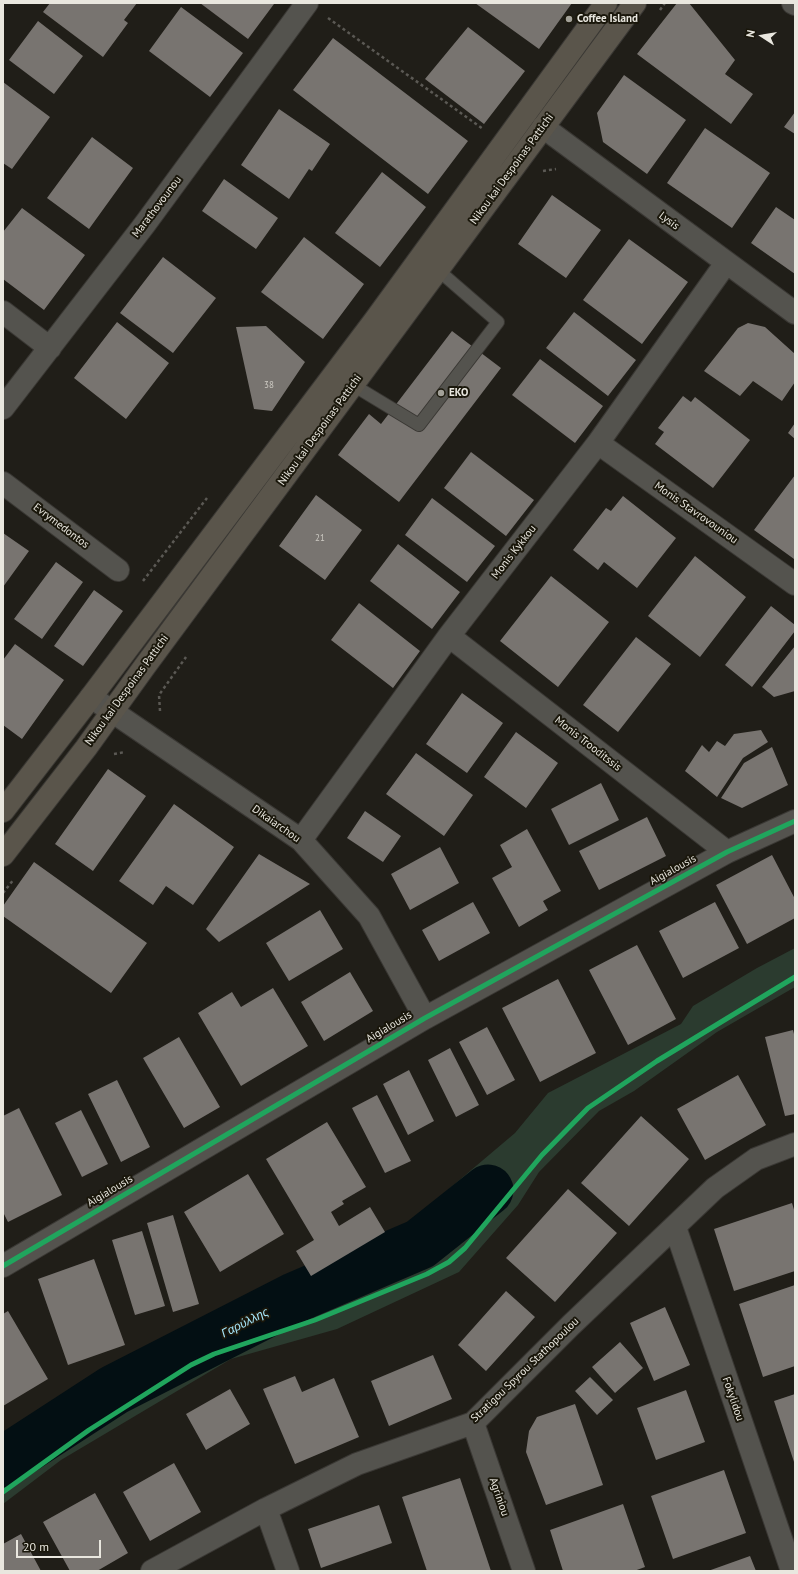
<!DOCTYPE html>
<html>
<head>
<meta charset="utf-8">
<style>
  body { margin:0 }
  #map { position:relative; width:798px; height:1574px; overflow:hidden; background:#201e18; font-family:"PT Sans",sans-serif }
  canvas { display:block }
  .frame { position:absolute; inset:0; border:4px solid #e9e7df; pointer-events:none }
  .north { position:absolute; left:742px; top:16px; width:40px; height:40px; -webkit-text-stroke:3px #1a170b; paint-order:stroke; rotate:282deg; font-size:11px; font-weight:700; line-height:16px; text-align:center; color:#e9e7df }
  .north::after { content:''; display:block; margin:auto; width:14px; height:18px; background:#e9e7df; clip-path:polygon(50% 0,100% 100%,50% 72%,0 100%) }
  .scale { position:absolute; left:16px; top:1540px; width:85px; height:18px; box-sizing:border-box; border:2px solid #e9e7df; border-top:0; padding-left:5px; font-size:12px; line-height:14px; white-space:nowrap; color:#e9e7df; -webkit-text-stroke:3px #1a170b; paint-order:stroke }
</style>
</head>
<body>
<div id="map">
<canvas width="798" height="1574"></canvas>
<div class="frame"></div>
<div class="north">N</div>
<div class="scale">20 m</div>
</div>
<script>
const ctx = document.querySelector('canvas').getContext('2d');
ctx.lineJoin = 'round';
function fillPath(path, color) { ctx.fillStyle = color; ctx.fill(path, 'evenodd'); }
const poly = rows => new Path2D(rows.map(r => 'M' + r).join(''));
function strokePath(path, color, width, dash) { ctx.strokeStyle = color; ctx.lineWidth = width; ctx.lineCap = dash ? 'butt' : 'round'; ctx.setLineDash(dash || []); ctx.stroke(path); }
function drawText(font, color, halo, rows, align = 'center') {
  ctx.font = font + ' "PT Sans",sans-serif'; ctx.lineWidth = 4; ctx.setLineDash([]); ctx.textBaseline = 'middle'; ctx.strokeStyle = halo; ctx.fillStyle = color; for (const [text, x, y, turn = 0] of rows) {
    ctx.save(); ctx.translate(x, y); ctx.rotate((+turn || 0) * Math.PI / 180); ctx.textAlign = isNaN(turn) ? turn : align; if (halo) ctx.strokeText(text, 0, 0); ctx.fillText(text, 0, 0); ctx.restore();
  }
}
fillPath(poly([
  [795,948,795,987,717,1032,634,1091,599,1111,539,1172,518,1205,459,1272,337,1329,231,1359,61,1460,3,1504,3,1442,70,1402,184,1344,273,1291,309,1283,405,1226,515,1133,548,1093,681,1024,693,1006,757,968]
]), '#2b3b2f');
strokePath(poly([
  [3,1462,114,1390,294,1298,420,1244,488,1190]
]), '#030f13', 51);
fillPath(poly([
  [50,3,137,3,124,20,128,23,103,57,43,12],
  [200,3,272,3,274,4,248,39],
  [475,3,572,3,539,49],
  [677,3,689,3,735,60,725,74,753,94,731,124,637,54],
  [181,7,243,53,210,97,149,51],
  [38,21,83,56,54,94,9,60],
  [468,27,525,71,484,124,425,79],
  [333,38,468,141,428,194,293,90],
  [624,75,686,120,647,174,603,142,597,113],
  [3,82,50,117,12,169,3,163],
  [279,109,330,144,312,171,309,169,289,199,241,165],
  [795,112,795,134,784,127],
  [705,128,770,173,732,228,667,183],
  [92,137,133,168,89,229,47,198],
  [382,172,426,207,380,267,335,233],
  [224,179,278,218,256,249,202,211],
  [552,195,601,230,566,278,518,244],
  [776,207,795,220,795,274,751,243],
  [22,208,85,255,44,310,3,279,3,232],
  [304,237,364,284,323,339,261,292],
  [629,239,688,282,642,344,583,300],
  [163,257,216,298,173,353,120,313],
  [574,312,636,360,608,396,546,348],
  [117,322,169,363,126,419,74,378],
  [748,323,765,327,795,354,795,382,782,401,753,381,740,396,704,371,738,328],
  [266,326,305,362,272,411,254,409,236,327],
  [452,331,501,368,399,502,338,455,369,414,381,424],
  [540,359,603,406,575,443,512,395],
  [683,396,691,402,695,397,750,440,713,488,655,444,664,432,658,428],
  [795,423,795,439,788,433],
  [471,452,534,500,506,536,444,488],
  [795,475,795,557,794,559,754,530],
  [316,495,362,530,325,580,279,546],
  [623,496,676,538,637,588,604,562,598,570,573,550,606,508,611,511],
  [432,498,495,546,467,582,405,535],
  [3,533,29,551,3,587],
  [398,544,460,592,432,629,370,581],
  [695,556,746,597,700,657,648,616],
  [56,562,83,582,42,639,14,619],
  [551,576,609,622,558,687,500,641],
  [94,590,123,611,83,666,54,646],
  [359,603,420,651,393,688,331,640],
  [771,606,795,625,795,631,752,687,725,665],
  [636,637,671,664,618,732,583,705],
  [15,644,64,680,22,739,3,725,3,660],
  [795,646,795,691,774,697,762,687],
  [462,693,503,723,467,773,426,744],
  [761,730,768,742,743,758,717,797,685,771,702,745,709,752,717,741,725,746,734,734],
  [516,732,558,763,526,808,484,777],
  [772,747,788,785,742,808,721,798,744,763],
  [416,753,473,795,444,836,386,794],
  [108,769,146,796,93,871,55,844],
  [601,783,619,820,569,845,551,809],
  [174,804,234,847,193,905,166,886,153,905,119,881],
  [365,811,401,836,383,862,347,838],
  [647,817,666,856,599,890,579,851],
  [527,829,561,891,543,901,548,910,519,927,492,878,512,867,500,845],
  [440,847,459,883,410,910,391,874],
  [259,854,310,884,219,942,206,929],
  [772,855,795,899,795,918,747,944,716,885],
  [34,862,147,943,111,993,3,916,3,906],
  [473,902,490,933,439,961,422,930],
  [715,902,739,948,683,978,659,931],
  [320,910,343,949,289,981,266,943],
  [637,945,676,1019,628,1045,589,970],
  [350,972,373,1011,324,1041,301,1002],
  [558,979,596,1053,540,1082,502,1008],
  [273,988,308,1046,241,1086,198,1013,232,992,241,1007],
  [487,1027,515,1080,487,1095,459,1042],
  [793,1030,795,1038,795,1114,785,1116,765,1037],
  [179,1037,220,1107,184,1128,143,1058],
  [450,1048,479,1105,456,1117,428,1060],
  [409,1070,434,1121,408,1135,383,1084],
  [738,1075,766,1125,705,1160,677,1109],
  [117,1080,150,1147,121,1162,88,1094],
  [377,1095,411,1161,385,1173,352,1108],
  [19,1108,62,1195,8,1222,3,1212,3,1116],
  [81,1110,108,1164,82,1177,55,1123],
  [641,1116,689,1159,629,1226,581,1183],
  [327,1122,366,1187,342,1201,344,1204,331,1212,339,1226,370,1207,385,1232,311,1276,296,1251,314,1240,266,1159],
  [248,1174,284,1234,220,1272,184,1212],
  [568,1189,617,1233,555,1302,506,1258],
  [792,1203,795,1213,795,1271,734,1291,714,1229],
  [173,1215,199,1304,173,1312,147,1223],
  [142,1231,165,1306,135,1315,112,1240],
  [94,1259,125,1345,68,1365,38,1279],
  [795,1285,795,1366,763,1377,739,1304],
  [506,1291,535,1317,486,1371,458,1345],
  [665,1307,690,1365,654,1381,630,1323],
  [8,1311,48,1379,3,1406,3,1314],
  [620,1342,643,1368,615,1393,592,1367],
  [433,1355,452,1399,389,1426,371,1381],
  [295,1376,302,1392,334,1378,359,1437,295,1464,263,1389],
  [590,1377,613,1400,597,1415,575,1391],
  [230,1389,250,1424,206,1450,186,1414],
  [686,1390,705,1442,656,1460,637,1408],
  [795,1394,795,1465,774,1401],
  [575,1404,603,1485,546,1505,526,1452,529,1431,537,1417],
  [174,1463,201,1512,150,1541,123,1492],
  [724,1470,746,1533,673,1559,651,1496],
  [460,1478,491,1571,427,1571,402,1497],
  [95,1493,128,1553,97,1571,70,1571,43,1522],
  [623,1504,645,1567,634,1571,563,1571,550,1530],
  [379,1505,392,1543,321,1568,308,1529],
  [21,1534,41,1571,3,1571,3,1544],
  [750,1556,756,1571,708,1571]
]), '#787470');
const service = poly([
  [353,385,419,425,498,322,438,270]
]);
const minor = poly([
  [793,3,795,4],
  [543,127,795,313],
  [3,312,50,348],
  [3,408,145,224,307,3],
  [598,443,795,584],
  [3,483,118,570],
  [449,636,727,852],
  [91,697,301,840,369,916,425,1018],
  [301,840,449,636,598,443,726,263],
  [675,1227,792,1571],
  [3,1266,425,1018,727,852,795,821],
  [473,1423,524,1571],
  [266,1509,288,1571],
  [152,1571,266,1509,357,1464,473,1423,571,1325,715,1188,756,1159,795,1144]
]);
const primary = poly([
  [3,811,91,697,375,320,606,3],
  [3,855,86,748,145,666,635,3]
]);
strokePath(service, '#3a3834', 14);
strokePath(minor, '#3a3834', 24);
strokePath(primary, '#3a3834', 24);
strokePath(poly([
  [660,10,665,3],
  [328,18,483,129],
  [543,171,556,169],
  [143,581,207,498],
  [160,711,159,695,186,657],
  [114,754,125,752],
  [3,893,14,879]
]), '#5b5954', 2.5, [3, 3]);
strokePath(service, '#54534e', 12);
strokePath(minor, '#54534e', 22);
strokePath(primary, '#5a554b', 22);
strokePath(poly([
  [3,1266,425,1018,727,852,795,821],
  [3,1492,89,1430,191,1365,214,1354,315,1320,427,1274,449,1262,465,1248,542,1155,588,1108,657,1061,795,977]
]), '#20a55d', 5);
for (const [x, y, r, color] of [
  [569,19,4,"#a3a199"],
  [441,393,4,"#a3a199"]
]) { const dot = new Path2D(); dot.arc(x, y, r, 0, 2 * Math.PI); ctx.fillStyle = color; ctx.fill(dot); strokePath(dot, '#1a170b', 1.5); }
drawText('9px', '#cdcac3', null, [
  ["38",269,385],
  ["21",320,538]
]);
drawText('bold 11px', '#e9e7df', '#1a170b', [
  ["Coffee Island",577,19],
  ["EKO",449,393]
], 'left');
drawText('11px', '#e9e7df', '#1a170b', [
  ["Nikou kai Despoinas Pattichi",512,169,-54],
  ["Marathovounou",157,207,-53],
  ["Lysis",669,221,37],
  ["Nikou kai Despoinas Pattichi",320,430,-54],
  ["Monis Stavrovouniou",696,513,35],
  ["Evrymedontos",61,526,37],
  ["Monis Kykkou",514,552,-52],
  ["Nikou kai Despoinas Pattichi",127,690,-54],
  ["Monis Trooditssis",588,744,38],
  ["Dikaiarchou",276,824,35],
  ["Aigialousis",673,870,-29],
  ["Aigialousis",389,1027,-31],
  ["Aigialousis",110,1191,-31],
  ["Stratigou Spyrou Stathopoulou",525,1370,-44],
  ["Fokylidou",733,1399,71],
  ["Agriniou",499,1497,71]
]);
drawText('italic 12px', '#a7e7fb', '#1a170b', [
  ["Γαρύλλης",245,1323,-27]
]);
</script>
</body>
</html>
